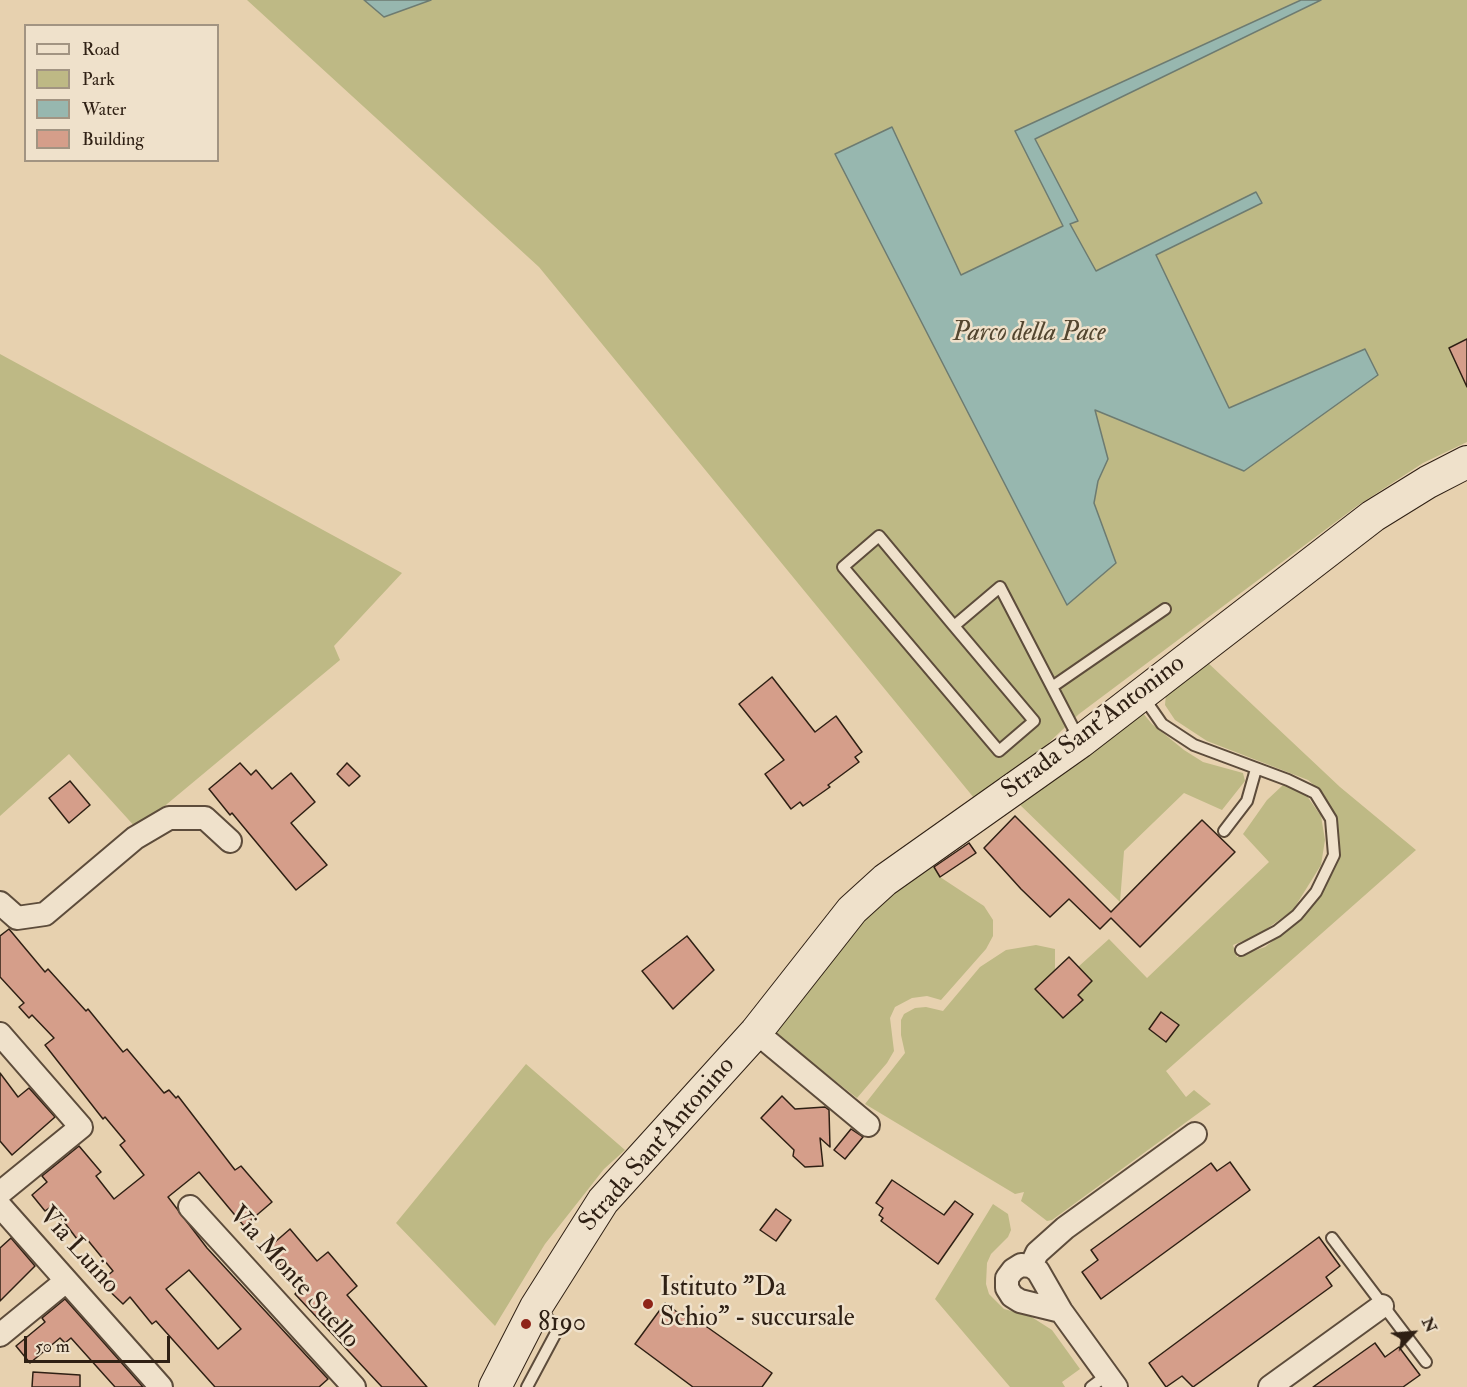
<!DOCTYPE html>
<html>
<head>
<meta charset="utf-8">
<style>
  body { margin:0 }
  #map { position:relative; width:1467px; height:1387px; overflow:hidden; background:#e7d1af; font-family:"IM FELL Double Pica",serif }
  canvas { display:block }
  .legend { position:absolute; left:24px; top:24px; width:195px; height:138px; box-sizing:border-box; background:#efe1cb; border:2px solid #a29482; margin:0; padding:8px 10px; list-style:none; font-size:18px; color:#2f2014 }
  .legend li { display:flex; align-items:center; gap:12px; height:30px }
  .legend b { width:30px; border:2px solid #a29482 }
  .north { position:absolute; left:1383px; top:1303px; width:60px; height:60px; -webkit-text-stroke:4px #efe1cb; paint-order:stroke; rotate:64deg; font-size:16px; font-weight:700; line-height:24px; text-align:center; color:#2f2014 }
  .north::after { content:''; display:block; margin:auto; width:21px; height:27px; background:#2f2014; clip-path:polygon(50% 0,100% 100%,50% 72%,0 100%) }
  .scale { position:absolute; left:24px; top:1336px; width:146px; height:27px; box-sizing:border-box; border:3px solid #2f2014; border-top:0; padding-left:8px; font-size:18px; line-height:21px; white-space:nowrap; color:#2f2014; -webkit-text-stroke:4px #efe1cb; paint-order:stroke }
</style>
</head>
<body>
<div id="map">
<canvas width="1467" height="1387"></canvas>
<ul class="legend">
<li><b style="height:8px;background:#efe1cb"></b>Road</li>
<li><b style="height:16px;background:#beb985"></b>Park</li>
<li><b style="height:16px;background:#97b7af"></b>Water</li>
<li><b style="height:16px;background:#d59e8a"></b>Building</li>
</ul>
<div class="north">N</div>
<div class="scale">50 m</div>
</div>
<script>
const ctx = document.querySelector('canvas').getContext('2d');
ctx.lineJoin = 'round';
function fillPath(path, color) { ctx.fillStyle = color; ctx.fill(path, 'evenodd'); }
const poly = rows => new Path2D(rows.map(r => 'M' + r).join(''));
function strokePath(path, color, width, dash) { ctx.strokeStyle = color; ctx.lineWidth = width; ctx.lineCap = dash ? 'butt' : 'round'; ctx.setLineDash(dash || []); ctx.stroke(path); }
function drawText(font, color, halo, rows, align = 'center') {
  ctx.font = font + ' "IM FELL Double Pica",serif'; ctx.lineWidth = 5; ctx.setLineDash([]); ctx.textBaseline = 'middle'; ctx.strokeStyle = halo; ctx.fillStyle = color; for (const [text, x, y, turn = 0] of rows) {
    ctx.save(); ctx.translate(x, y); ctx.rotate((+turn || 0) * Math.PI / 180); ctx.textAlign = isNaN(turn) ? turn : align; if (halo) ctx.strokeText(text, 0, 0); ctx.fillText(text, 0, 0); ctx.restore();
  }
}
fillPath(poly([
  [247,0,1467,0,1467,442,1423,463,1357,506,1079,714,1040,751,974,798,539,267],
  [0,354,402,573,334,646,340,660,137,829,69,754,0,816],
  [1206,661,1340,787,1416,850,1166,1071,1186,1097,1194,1090,1211,1104,1052,1220,1047,1221,1021,1201,1024,1192,1015,1194,865,1104,905,1053,901,1035,901,1020,904,1014,915,1008,926,1007,943,1011,980,967,1006,950,1036,945,1055,949,1055,970,1036,989,1063,1018,1083,1000,1078,995,1078,967,1109,939,1147,978,1269,862,1243,834,1267,800,1283,785,1300,791,1307,796,1321,816,1325,840,1321,865,1293,910,1258,935,1233,945,1237,957,1265,947,1302,919,1326,886,1337,859,1338,830,1333,811,1323,793,1308,780,1207,741,1175,720,1165,705,1166,694],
  [1161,1012,1179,1025,1166,1042,1149,1029],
  [1142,712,1152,724,1184,750,1203,762,1243,773,1245,781,1222,810,1184,793,1124,851,1120,902,1015,800],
  [930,861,940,877,984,906,993,920,993,936,986,949,941,1000,927,996,912,998,895,1007,890,1018,894,1051,887,1063,857,1098,774,1033,859,922],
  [526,1064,625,1150,604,1169,545,1244,495,1326,396,1223],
  [993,1204,1008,1214,1011,1230,1008,1237,991,1254,987,1263,986,1284,989,1294,1004,1309,1030,1316,1052,1330,1080,1369,1062,1382,1065,1387,1010,1387,935,1299]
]), '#beb985');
const water = poly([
  [364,0,431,0,384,17,364,0],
  [1301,0,1321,0,1035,139,1078,221,1070,224,1096,271,1256,192,1262,203,1156,255,1229,408,1365,349,1378,375,1244,471,1095,410,1108,459,1098,481,1094,503,1116,563,1067,605,835,154,892,127,961,275,1063,226,1015,131,1301,0]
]);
fillPath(water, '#97b7af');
strokePath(water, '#6d7b71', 1.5);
const building = poly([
  [1467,339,1467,387,1449,348,1467,339],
  [772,677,815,732,836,716,862,752,855,757,859,762,828,785,830,787,803,806,800,802,791,809,765,774,784,760,739,704,772,677],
  [240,763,251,775,256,770,272,789,291,773,315,802,291,823,327,865,296,890,232,813,230,815,209,789,240,763],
  [347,763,360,776,349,786,337,774,347,763],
  [70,781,90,805,69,823,49,798,70,781],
  [1015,816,1111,912,1202,820,1235,852,1140,947,1111,918,1100,929,1069,899,1050,917,1021,889,984,848,1015,816],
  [969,843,976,853,940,877,934,867,969,843],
  [9,929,45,972,48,969,86,1011,88,1009,123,1052,127,1049,164,1093,169,1090,176,1098,178,1096,235,1170,241,1166,272,1202,244,1226,199,1172,168,1197,207,1248,328,1379,319,1387,215,1387,156,1321,152,1324,130,1297,123,1304,100,1282,113,1271,86,1238,80,1243,52,1206,45,1211,32,1195,47,1182,42,1176,79,1146,101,1172,96,1176,114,1199,144,1175,120,1145,125,1141,105,1117,103,1119,45,1045,54,1038,32,1015,29,1018,19,1007,24,1003,0,977,0,936,9,929],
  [189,1270,241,1329,218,1349,166,1289,189,1270],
  [687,936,714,970,673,1009,642,971,687,936],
  [1069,957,1092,981,1078,995,1083,1000,1063,1018,1035,989,1069,957],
  [1161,1012,1179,1025,1166,1042,1149,1029,1161,1012],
  [0,1073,18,1097,29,1088,55,1117,12,1155,0,1141,0,1073],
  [782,1096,795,1109,825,1107,829,1110,830,1147,820,1138,823,1166,805,1167,793,1156,794,1150,761,1118,782,1096],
  [851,1129,863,1137,845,1159,834,1150,851,1129],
  [1230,1162,1250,1190,1101,1299,1082,1272,1098,1260,1091,1250,1211,1163,1217,1171,1230,1162],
  [892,1180,944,1215,955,1201,973,1214,938,1264,881,1221,883,1218,879,1215,883,1208,876,1203,892,1180],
  [776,1209,791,1220,776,1241,760,1230,776,1209],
  [290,1229,317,1261,328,1252,357,1286,347,1295,427,1387,382,1387,295,1294,300,1289,267,1249,290,1229],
  [1319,1237,1340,1266,1326,1277,1332,1286,1193,1387,1182,1376,1166,1387,1149,1363,1319,1237],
  [11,1238,35,1266,0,1301,0,1248,11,1238],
  [65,1299,143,1387,115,1387,71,1338,65,1343,60,1338,30,1363,16,1346,45,1322,42,1318,65,1299],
  [665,1303,697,1327,700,1322,772,1373,762,1387,693,1387,635,1344,665,1303],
  [1375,1343,1385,1357,1399,1347,1420,1375,1403,1387,1313,1387,1375,1343],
  [33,1372,80,1375,80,1387,32,1387,33,1372]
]);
fillPath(building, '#d59e8a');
strokePath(building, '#2f2014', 1.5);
const lane = poly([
  [954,626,1034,721,999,751,843,567,879,536,954,626,1000,587,1079,739],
  [1052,687,1165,609],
  [1144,698,1162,724,1194,745,1288,780,1315,793,1331,819,1334,855,1316,892,1297,915,1277,931,1241,950],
  [1224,831,1247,801,1256,769],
  [1332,1238,1426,1362],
  [527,1387,558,1329,539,1309],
  [1091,1387,1107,1375]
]);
const street = poly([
  [0,903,17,918,45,914,135,838,169,818,205,818,230,841],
  [756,1032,868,1125],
  [0,1034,81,1127,0,1193],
  [0,1206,161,1387],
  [190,1207,354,1387],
  [1031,1266,1037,1253,1065,1228,1195,1134],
  [1061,1311,1020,1301,1012,1296,1007,1288,1007,1278,1013,1270,1021,1265,1031,1266,1038,1271,1061,1311,1116,1387],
  [0,1335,66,1281],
  [1270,1387,1382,1306]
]);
const secondary = poly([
  [495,1387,536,1307,603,1201,756,1032,852,910,885,880,1080,742,1373,516,1428,482,1467,462]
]);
strokePath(lane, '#5d4c3b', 14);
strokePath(street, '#5d4c3b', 26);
strokePath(secondary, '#2f2014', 34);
strokePath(lane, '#efe1cb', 10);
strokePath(street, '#efe1cb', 22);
strokePath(secondary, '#efe1cb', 32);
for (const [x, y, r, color] of [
  [648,1304,6,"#8f2418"],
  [526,1324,6,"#8f2418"]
]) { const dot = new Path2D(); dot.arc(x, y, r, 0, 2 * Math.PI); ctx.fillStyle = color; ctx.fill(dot); strokePath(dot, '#efe1cb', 2); }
drawText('italic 26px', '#534630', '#efe1cb', [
  ["Parco della Pace",1029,334]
]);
drawText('26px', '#2f2014', '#efe1cb', [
  ["Strada Sant'Antonino",1094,728,-37],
  ["Strada Sant'Antonino",658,1145,-49],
  ["Via Luino",78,1251,48],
  ["Via Monte Suello",293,1278,48]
]);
drawText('26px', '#2f2014', '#efe1cb', [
  ["Istituto \"Da",660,1289],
  ["Schio\" - succursale",660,1319],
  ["8190",538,1324]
], 'left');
</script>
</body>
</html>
